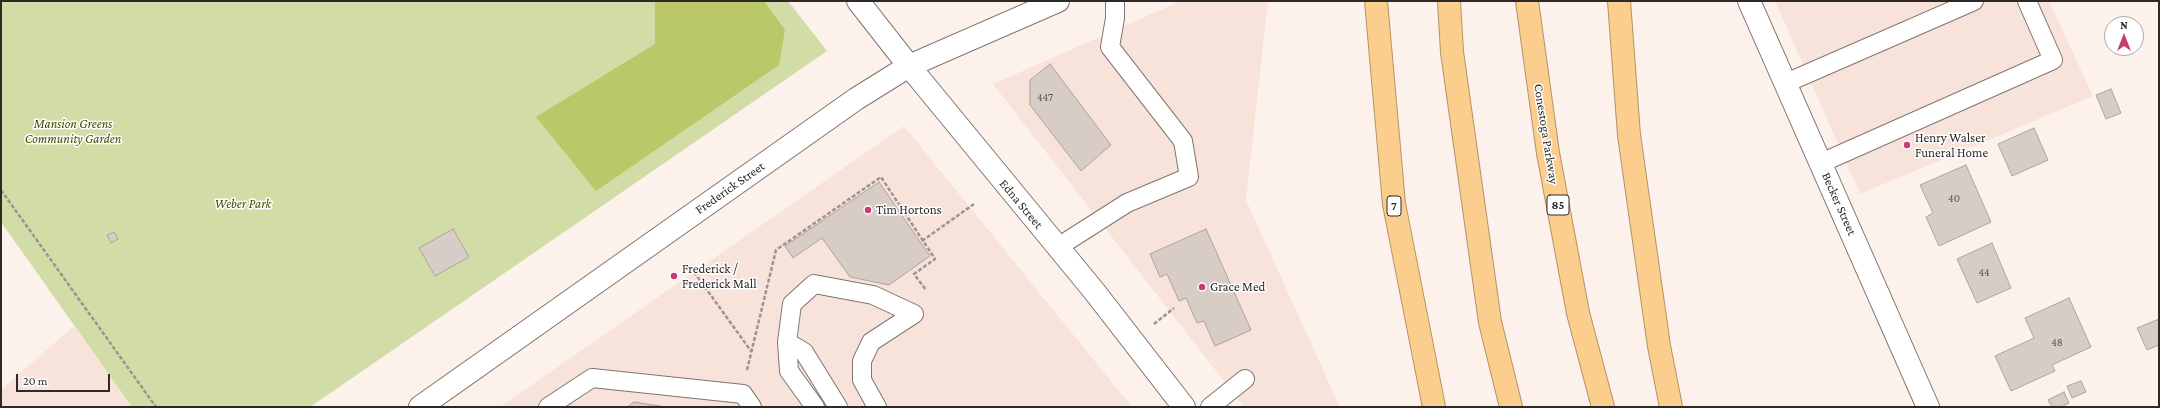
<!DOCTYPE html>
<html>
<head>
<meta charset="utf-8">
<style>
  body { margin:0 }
  #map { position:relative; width:2160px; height:408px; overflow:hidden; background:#fdf1eb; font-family:"Crimson Pro",serif }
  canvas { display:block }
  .frame { position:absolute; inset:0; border:2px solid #2e2927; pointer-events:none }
  .north { position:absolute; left:2104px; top:16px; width:40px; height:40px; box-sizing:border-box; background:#fff; border:1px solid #aba9a9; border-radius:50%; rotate:0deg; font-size:11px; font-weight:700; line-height:16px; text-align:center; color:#2e2927 }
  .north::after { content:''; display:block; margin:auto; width:14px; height:18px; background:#c73c71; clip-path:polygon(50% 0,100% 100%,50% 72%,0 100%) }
  .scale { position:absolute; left:16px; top:374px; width:94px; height:18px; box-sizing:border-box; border:2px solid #2e2927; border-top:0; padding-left:5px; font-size:12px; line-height:14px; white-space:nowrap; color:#2e2927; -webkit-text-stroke:3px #fff; paint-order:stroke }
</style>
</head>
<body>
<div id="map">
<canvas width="2160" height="408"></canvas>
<div class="frame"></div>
<div class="north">N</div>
<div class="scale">20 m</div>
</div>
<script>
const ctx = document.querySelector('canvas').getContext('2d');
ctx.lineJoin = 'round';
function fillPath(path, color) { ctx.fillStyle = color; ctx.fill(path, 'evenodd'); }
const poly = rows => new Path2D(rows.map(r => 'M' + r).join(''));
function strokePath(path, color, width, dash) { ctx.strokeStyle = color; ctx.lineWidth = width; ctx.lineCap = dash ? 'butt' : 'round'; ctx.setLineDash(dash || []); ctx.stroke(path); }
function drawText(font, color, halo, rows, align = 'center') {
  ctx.font = font + ' "Crimson Pro",serif'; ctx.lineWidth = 3; ctx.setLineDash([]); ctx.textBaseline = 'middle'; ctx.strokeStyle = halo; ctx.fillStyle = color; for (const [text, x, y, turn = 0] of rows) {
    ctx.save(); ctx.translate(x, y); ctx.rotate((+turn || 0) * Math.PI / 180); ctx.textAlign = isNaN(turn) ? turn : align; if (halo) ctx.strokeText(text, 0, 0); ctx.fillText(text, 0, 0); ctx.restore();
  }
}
fillPath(poly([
  [1181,1,1268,1,1246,200,1340,407,1244,407,993,84],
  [1775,1,2049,1,2093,96,1860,194],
  [904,126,1132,407,500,407],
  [74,326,132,407,1,407,1,390]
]), '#f8e3da');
fillPath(poly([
  [1,1,788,1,827,51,310,407,132,407,1,222]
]), '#d2dca6');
fillPath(poly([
  [655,1,764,1,785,30,779,65,596,191,536,117,655,44]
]), '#bac869');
const building = poly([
  [1050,64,1111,145,1081,171,1030,105,1030,80,1050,64],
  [2111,89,2121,113,2106,119,2096,95,2111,89],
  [2034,128,2048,160,2012,176,1998,144,2034,128],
  [1966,165,1991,222,1939,246,1926,217,1933,213,1920,185,1966,165],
  [879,182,930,256,889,285,850,277,822,238,793,258,785,246,879,182],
  [453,229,469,257,435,276,419,248,453,229],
  [1206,229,1251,330,1215,346,1204,321,1197,323,1186,298,1179,301,1167,274,1160,277,1150,254,1206,229],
  [114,232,118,239,111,243,107,235,114,232],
  [1992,243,2011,288,1977,303,1957,259,1992,243],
  [2069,298,2091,347,2052,365,2055,371,2011,391,1995,356,2034,338,2025,318,2069,298],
  [2159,319,2159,345,2147,350,2137,328,2159,319],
  [2081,381,2086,392,2072,398,2067,386,2081,381],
  [2064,392,2069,403,2061,407,2052,407,2048,400,2064,392],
  [634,402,666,407,627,407,634,402]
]);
fillPath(building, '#d8cdc6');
strokePath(building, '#aea49d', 1);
const service = poly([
  [1786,83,1974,1],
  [1821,163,2053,60,2027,1],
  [1058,247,1127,203,1189,177,1183,141,1110,47,1115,18,1115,1],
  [787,342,789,371,815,407],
  [548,407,592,378,743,394,752,407],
  [838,407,804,352,787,342,792,304,814,284,873,295,914,314],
  [877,407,862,380,862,361,871,342,914,314],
  [1210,407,1245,379]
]);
const minor = poly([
  [1749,1,1928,407],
  [909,66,1094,291,1184,407]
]);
const secondary = poly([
  [858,1,909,66],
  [420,407,856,99,909,66,1058,1]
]);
const motorway = poly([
  [1376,1,1394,204,1434,407],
  [1449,1,1452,52,1490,322,1511,407],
  [1527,1,1548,153,1578,313,1603,407],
  [1619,1,1629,135,1659,346,1671,407]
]);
strokePath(service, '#807570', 20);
strokePath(minor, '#807570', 24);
strokePath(secondary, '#807570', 24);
strokePath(motorway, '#b39469', 24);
strokePath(poly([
  [1,190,156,407],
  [922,241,974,204],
  [694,272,751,351],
  [1154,324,1174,308],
  [747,370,776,250,881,177,935,259,914,274,926,290]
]), '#9c9490', 2.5, [4, 2]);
strokePath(service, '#fff', 18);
strokePath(minor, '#fff', 22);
strokePath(secondary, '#fff', 22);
strokePath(motorway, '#fbce8d', 22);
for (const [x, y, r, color] of [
  [1907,145,4,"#c73c71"],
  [868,210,4,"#c73c71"],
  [674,276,4,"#c73c71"],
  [1202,287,4,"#c73c71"]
]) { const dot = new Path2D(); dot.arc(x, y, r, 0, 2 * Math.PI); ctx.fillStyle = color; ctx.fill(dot); strokePath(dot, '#fff', 1.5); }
drawText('11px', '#58524f', null, [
  ["447",1045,98],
  ["40",1954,199],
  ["44",1984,273],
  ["48",2057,343]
]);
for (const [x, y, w] of [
  [1558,205,22],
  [1394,206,14]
]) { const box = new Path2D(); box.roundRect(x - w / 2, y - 10, w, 20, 3); ctx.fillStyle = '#fff'; ctx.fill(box); strokePath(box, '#2e2927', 1); }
drawText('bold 12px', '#2e2927', null, [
  ["85",1558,205],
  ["7",1394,206]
]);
drawText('italic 13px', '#454d01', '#fff', [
  ["Mansion Greens",73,124],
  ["Community Garden",73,139],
  ["Weber Park",243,204]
]);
drawText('13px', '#2e2927', '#fff', [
  ["Conestoga Parkway",1546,134,81],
  ["Frederick Street",730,188,-35],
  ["Edna Street",1021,204,50],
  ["Becker Street",1839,204,66]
]);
drawText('13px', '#2e2927', '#fff', [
  ["Henry Walser",1915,138],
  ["Funeral Home",1915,153],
  ["Tim Hortons",876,210],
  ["Frederick /",682,269],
  ["Frederick Mall",682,284],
  ["Grace Med",1210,287]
], 'left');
</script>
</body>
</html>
